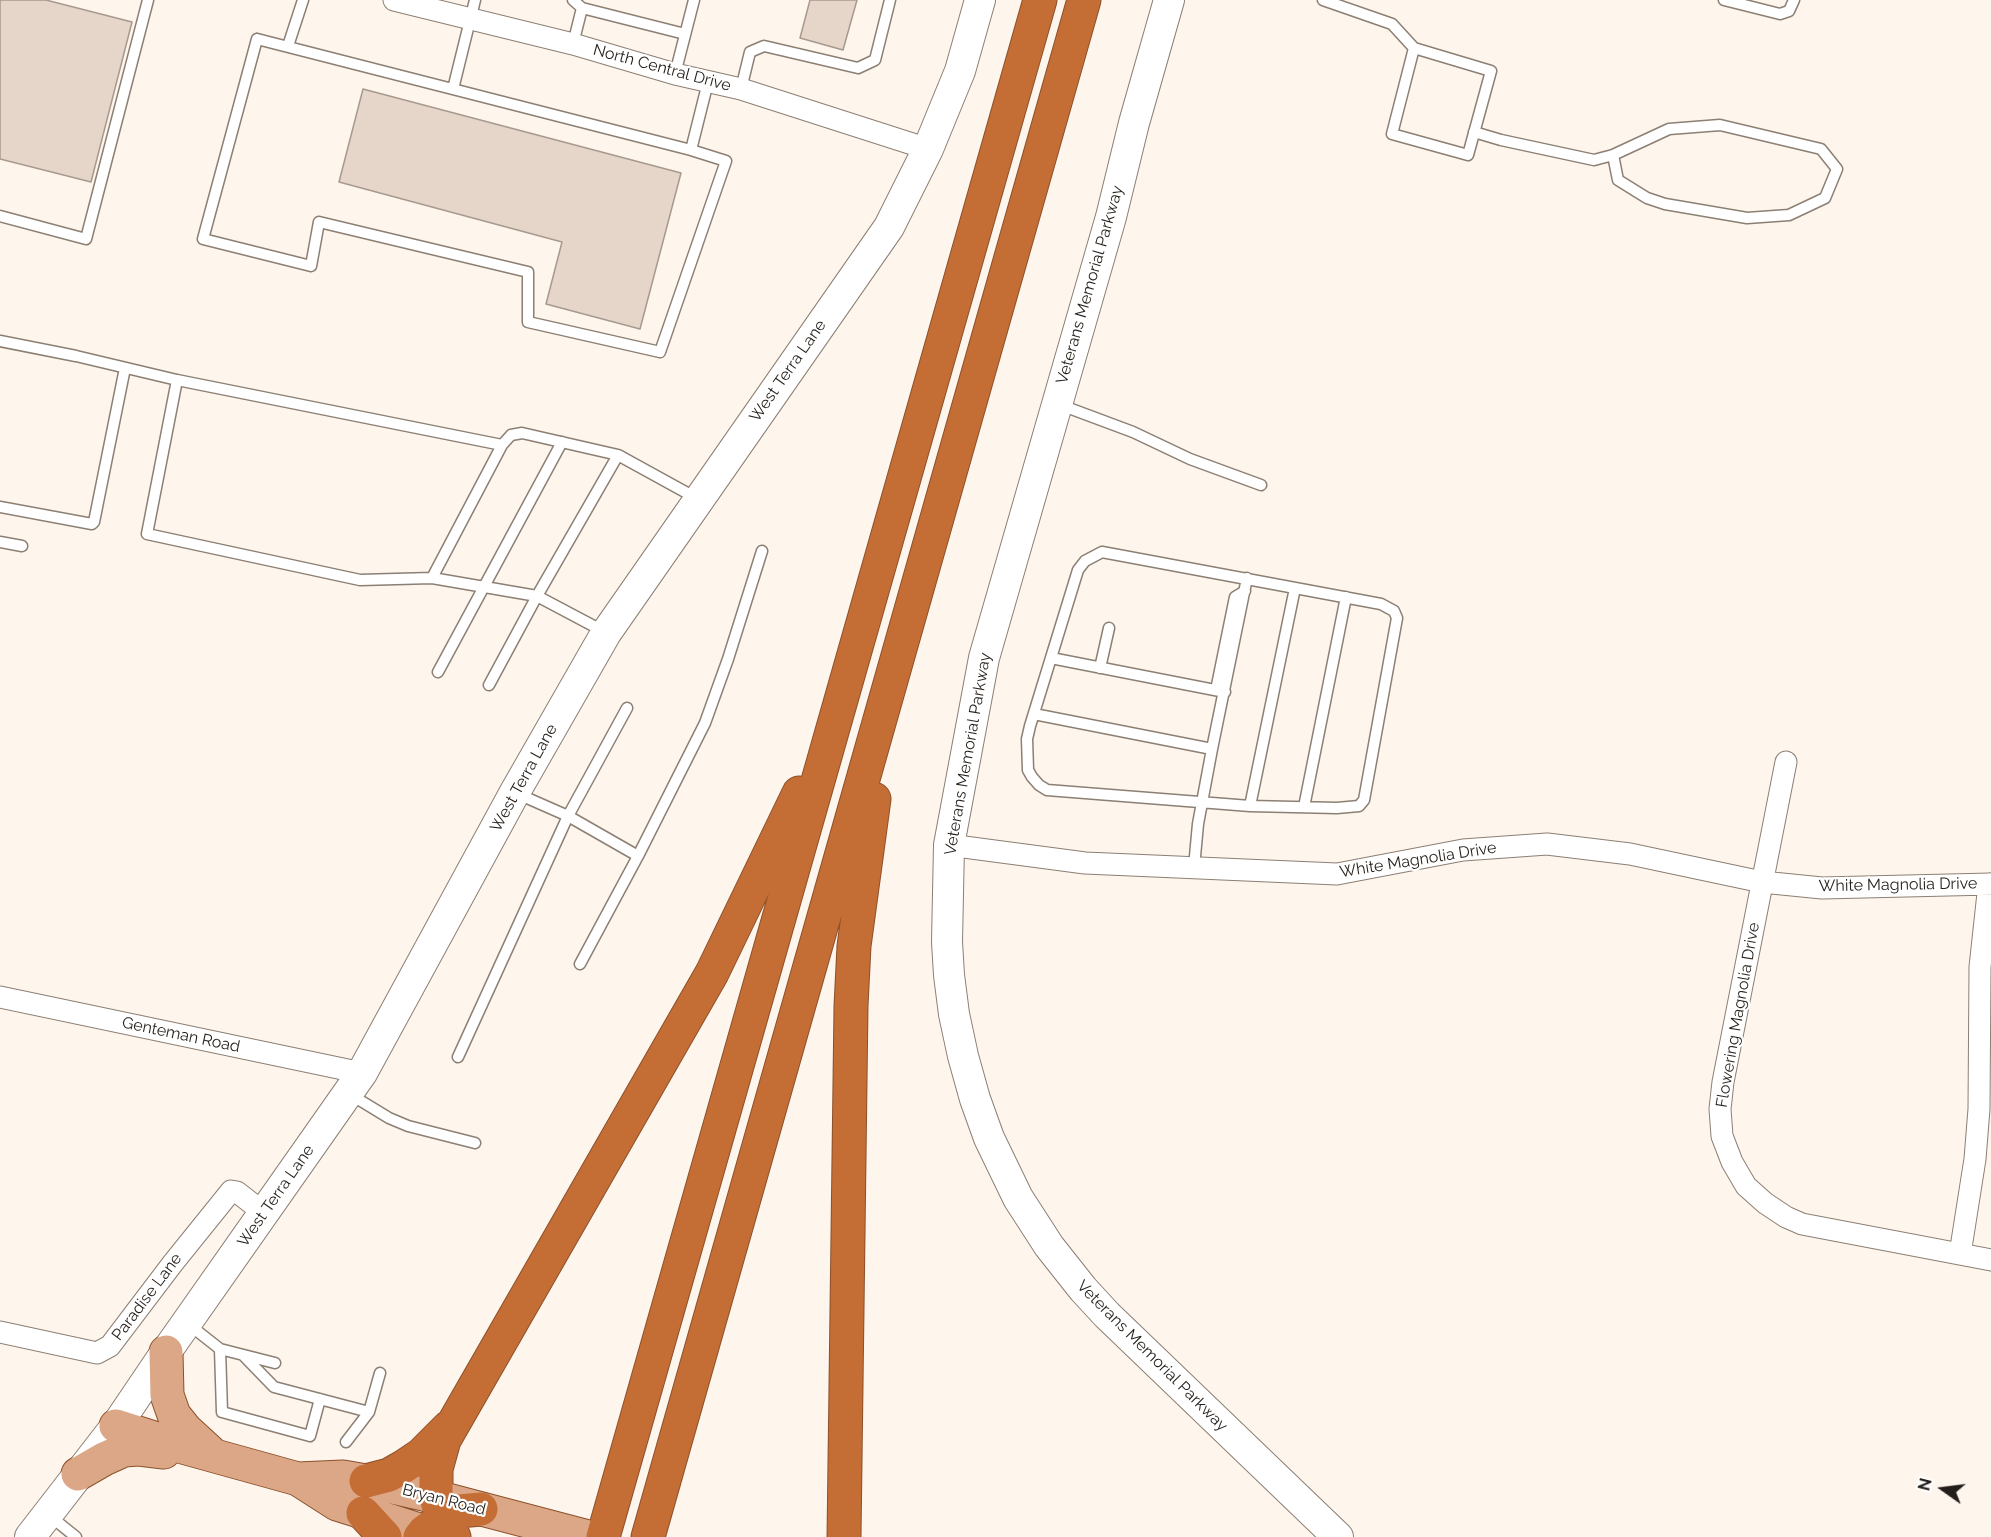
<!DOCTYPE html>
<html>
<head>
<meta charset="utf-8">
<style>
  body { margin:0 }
  #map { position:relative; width:1991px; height:1537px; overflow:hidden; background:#fef5ed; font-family:Raleway,sans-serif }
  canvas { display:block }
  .north { position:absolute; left:1913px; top:1459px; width:60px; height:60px; -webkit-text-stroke:4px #fff; paint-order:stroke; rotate:284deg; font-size:16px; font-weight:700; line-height:24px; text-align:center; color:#231e19 }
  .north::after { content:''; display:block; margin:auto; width:21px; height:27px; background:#231e19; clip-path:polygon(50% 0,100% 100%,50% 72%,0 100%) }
</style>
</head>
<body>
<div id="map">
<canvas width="1991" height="1537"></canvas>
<div class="north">N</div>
</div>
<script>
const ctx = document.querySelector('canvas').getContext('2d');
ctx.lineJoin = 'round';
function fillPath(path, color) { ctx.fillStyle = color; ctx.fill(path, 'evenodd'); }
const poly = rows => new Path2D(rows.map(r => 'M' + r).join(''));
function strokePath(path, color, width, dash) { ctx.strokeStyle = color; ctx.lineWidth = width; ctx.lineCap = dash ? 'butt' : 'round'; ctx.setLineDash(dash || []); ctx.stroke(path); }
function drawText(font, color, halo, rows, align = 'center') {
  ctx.font = font + ' Raleway,sans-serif'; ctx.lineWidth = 4.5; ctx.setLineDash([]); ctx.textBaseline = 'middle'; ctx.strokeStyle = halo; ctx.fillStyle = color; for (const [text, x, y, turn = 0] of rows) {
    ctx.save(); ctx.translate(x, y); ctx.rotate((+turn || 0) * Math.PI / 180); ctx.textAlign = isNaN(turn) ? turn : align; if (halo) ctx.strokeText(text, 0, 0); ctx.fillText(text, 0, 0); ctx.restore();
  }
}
const building = poly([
  [0,0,46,0,132,22,91,182,0,159,0,0],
  [810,0,857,0,843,50,800,38,810,0],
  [363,89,681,173,640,329,546,304,562,242,339,182,363,89]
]);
fillPath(building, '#e6d6ca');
strokePath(building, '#a7998d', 1.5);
const lane = poly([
  [573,0,582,8,685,34],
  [1323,0,1392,24,1414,48],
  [1724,0,1780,14,1789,11,1794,0],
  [257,39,691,150,726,161,660,352,528,322,528,272,319,222,311,266,203,239,257,39],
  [573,44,582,8],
  [288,46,303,0],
  [1414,48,1491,71,1468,155,1392,134,1414,48],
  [675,74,694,0],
  [453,89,475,0],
  [741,89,750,52,764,46,858,68,875,60,890,0],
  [1474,132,1501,140,1594,160,1613,155,1669,129,1720,125,1821,149,1837,169,1825,198,1789,215,1747,218,1665,204,1647,198,1618,180,1613,155],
  [691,150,708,82],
  [0,216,86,239,148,0],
  [0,341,76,356,177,380],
  [1058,404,1133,432,1190,459,1261,485],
  [0,507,92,524,94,522,125,368],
  [0,542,22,546],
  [1102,552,1381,604,1394,611,1397,618,1364,800,1359,806,1337,808,1250,806,1047,790,1039,785,1032,777,1028,770,1027,739,1030,726,1078,570,1085,561,1102,552],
  [432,578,360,580,147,534,177,380,502,445],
  [603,631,537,596,432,578,502,445,511,435,522,433,618,455,698,499],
  [1051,658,1225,692],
  [1100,668,1109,628],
  [438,672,562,442],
  [489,685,537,596,618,455],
  [1216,690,1235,597,1245,591],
  [1034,714,1212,749],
  [518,794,568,816,627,708],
  [1250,806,1295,588],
  [1304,807,1346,597],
  [638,856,705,723,728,659,762,551],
  [1194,867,1198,824,1212,749,1247,578],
  [458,1057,568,816,638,856,580,964],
  [348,1093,389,1118,408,1126,475,1143],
  [187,1323,220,1349,275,1363],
  [220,1349,222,1412,310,1436,320,1399],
  [243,1355,274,1387,369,1412],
  [346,1442,369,1412,380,1373],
  [50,1516,76,1537]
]);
const street = poly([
  [394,0,573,44,675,74,741,89,928,149],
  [1786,762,1723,1082,1720,1109,1722,1136,1732,1162,1746,1186,1765,1203,1786,1217,1802,1224,1991,1260],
  [949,845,1085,863,1337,874,1463,850,1547,844,1630,854,1762,882,1822,888,1991,884],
  [0,997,362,1073],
  [1960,1254,1975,1159,1979,1109,1980,967,1989,884],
  [0,1332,97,1353,110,1346,173,1263,231,1191,237,1192,264,1213]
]);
const secondary = poly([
  [1169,0,1134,123,1111,217,984,658,949,845,947,942,949,975,954,1014,963,1056,975,1099,989,1138,1018,1198,1049,1246,1083,1289,1107,1315,1338,1537],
  [30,1537,116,1426,166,1352,362,1073,515,792,606,633,889,227,928,149,960,71,980,0]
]);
const primary = poly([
  [166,1352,167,1395,174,1415,186,1430,210,1452],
  [116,1426,179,1446,298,1479,337,1504,441,1537],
  [78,1474,104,1459,124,1450,139,1449,164,1452],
  [298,1479,343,1477,366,1481,436,1497,588,1537]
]);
const highway = poly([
  [366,1481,389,1475,403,1467,421,1455,448,1428],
  [363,1513,385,1537],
  [420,1537,424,1532,442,1519,459,1511,481,1509],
  [454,1537,442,1519,436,1497,436,1469,444,1440,712,973,799,793],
  [603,1537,1040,0],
  [648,1537,1084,0],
  [844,1537,851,1006,854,946,874,799]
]);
strokePath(lane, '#8c7f73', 13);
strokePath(street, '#8c7f73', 23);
strokePath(secondary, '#8c7f73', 32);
strokePath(primary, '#8c512b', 35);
strokePath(highway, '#8c512b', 35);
strokePath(lane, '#fff', 10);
strokePath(street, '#fff', 21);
strokePath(secondary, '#fff', 30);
strokePath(primary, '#dca786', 33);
strokePath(highway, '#c46d35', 33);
drawText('16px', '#231e19', '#fff', [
  ["North Central Drive",662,68,15],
  ["Veterans Memorial Parkway",1090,285,-74],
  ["West Terra Lane",788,371,-55],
  ["Veterans Memorial Parkway",968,754,-80],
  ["West Terra Lane",524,778,-61],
  ["White Magnolia Drive",1418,860,-9],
  ["White Magnolia Drive",1898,885,-1],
  ["Flowering Magnolia Drive",1738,1015,-80],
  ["Genteman Road",181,1035,12],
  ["West Terra Lane",276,1196,-55],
  ["Paradise Lane",147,1297,-53],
  ["Veterans Memorial Parkway",1152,1356,45],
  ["Bryan Road",444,1500,14]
]);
</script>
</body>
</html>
